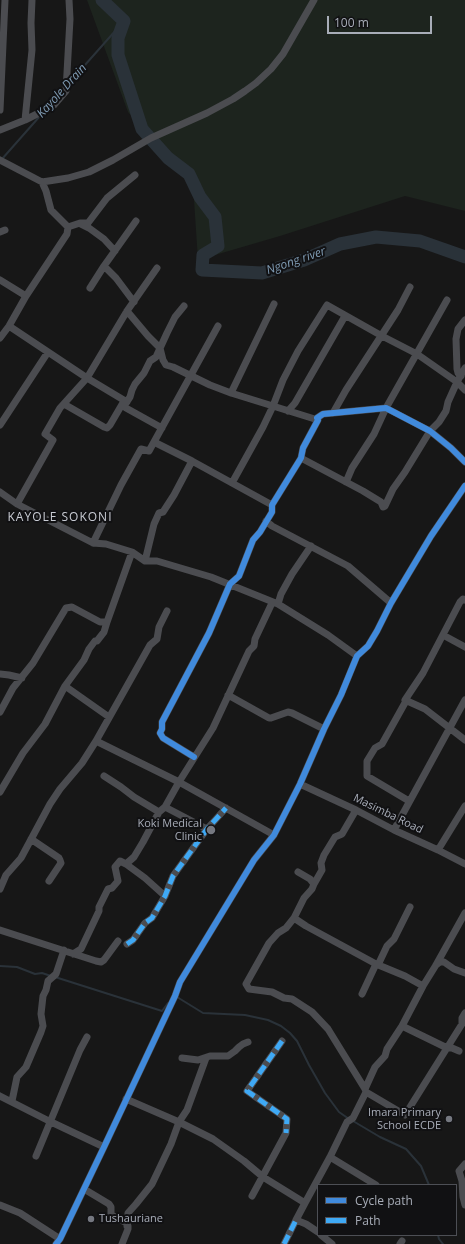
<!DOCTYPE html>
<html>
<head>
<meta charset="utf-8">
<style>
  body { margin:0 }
  #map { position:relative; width:465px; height:1244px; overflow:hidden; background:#171717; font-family:"Open Sans",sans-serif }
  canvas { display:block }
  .legend { position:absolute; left:317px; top:1184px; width:140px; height:52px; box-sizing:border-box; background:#111113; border:1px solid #4d4f55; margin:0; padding:5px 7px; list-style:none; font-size:12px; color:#a8adb8 }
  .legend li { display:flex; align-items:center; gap:8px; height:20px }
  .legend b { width:20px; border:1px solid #4d4f55 }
  .scale { position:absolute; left:327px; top:16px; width:105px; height:18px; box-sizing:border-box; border:2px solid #a8adb8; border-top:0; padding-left:5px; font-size:12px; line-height:14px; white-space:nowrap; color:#a8adb8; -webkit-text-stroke:3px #111113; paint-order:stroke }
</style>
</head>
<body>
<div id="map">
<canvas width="465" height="1244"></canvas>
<ul class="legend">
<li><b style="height:5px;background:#408adc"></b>Cycle path</li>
<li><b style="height:5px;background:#3fa9f5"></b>Path</li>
</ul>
<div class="scale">100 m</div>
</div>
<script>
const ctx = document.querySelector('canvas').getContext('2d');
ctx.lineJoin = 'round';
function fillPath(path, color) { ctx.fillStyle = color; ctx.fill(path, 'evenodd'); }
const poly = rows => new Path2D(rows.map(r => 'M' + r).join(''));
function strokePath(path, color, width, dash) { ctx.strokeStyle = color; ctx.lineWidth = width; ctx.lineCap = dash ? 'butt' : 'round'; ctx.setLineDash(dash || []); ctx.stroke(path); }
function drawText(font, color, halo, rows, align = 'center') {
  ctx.font = font + ' "Open Sans",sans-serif'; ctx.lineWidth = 4; ctx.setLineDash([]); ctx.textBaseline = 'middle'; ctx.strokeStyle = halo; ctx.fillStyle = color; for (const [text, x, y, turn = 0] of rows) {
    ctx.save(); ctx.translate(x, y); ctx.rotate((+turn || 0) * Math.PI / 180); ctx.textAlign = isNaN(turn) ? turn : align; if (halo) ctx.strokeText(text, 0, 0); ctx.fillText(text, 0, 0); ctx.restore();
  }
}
fillPath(poly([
  [87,0,465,0,465,211,405,196,280,236,198,260,193,185,128,112]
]), '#1d241e');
strokePath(poly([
  [69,83,124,21],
  [2,159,40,116],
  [0,966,17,967,35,974,42,973,51,976],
  [55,977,162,1011,168,1003],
  [177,997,203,1013,245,1015,268,1020,281,1026,290,1033,297,1041,309,1065,325,1093,339,1112,349,1119],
  [353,1121,380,1137,406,1149,421,1166,429,1185],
  [438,1235,439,1239,443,1244]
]), '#2a3239', 2);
strokePath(poly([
  [102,0,124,21,118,38,118,55,142,129,168,158,189,174,200,197,215,217,218,246,203,255,202,270,262,273,304,260,340,244,376,237,420,241,465,257]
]), '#2a3239', 13);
strokePath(poly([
  [0,110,5,0],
  [25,120,32,50,31,23,32,0],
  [0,130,25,120,47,109,54,105,66,91,70,19,69,0],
  [0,160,42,182,68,178,89,172,113,160,151,138,207,113,233,99,245,91,256,83,271,69,283,54,314,0],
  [42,182,46,191,51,210,68,227],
  [81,224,89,228,104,239,115,251],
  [68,227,80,223,88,223,107,198,135,175],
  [0,232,5,230],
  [104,266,116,278,134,302],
  [0,280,26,296],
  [90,288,104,266,136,221],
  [127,311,148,336,160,348,163,360,166,365,173,367,210,385,231,393,318,420],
  [9,326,87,378,127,402],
  [0,338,9,326,26,296,67,234,68,227],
  [461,376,458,373,457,369,456,339,458,329,465,320],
  [231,393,274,304],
  [64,404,104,427,107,428,110,425,124,401],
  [288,411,295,403,345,316],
  [333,413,346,390,398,310,410,287],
  [0,425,48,352],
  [162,428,126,408,124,406,130,397,132,390,135,384,144,373,150,361,156,357,167,333,175,317,184,306],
  [154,442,192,461,272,505],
  [301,458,363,491,381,502,383,507,385,506,393,489,405,472,430,431,439,422,446,411,448,402,457,382,465,368],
  [346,482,352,468,374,434,386,408,447,300],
  [232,483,263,427,273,406,283,380,298,351,327,305,382,336,417,354,457,382,465,390],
  [0,492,17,504,93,543,106,544,132,552,145,561,157,561,211,577,278,604,328,635,357,656],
  [17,504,53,440,45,434,60,408,87,378,127,311,157,268],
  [266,521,272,526,348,566,391,603],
  [93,543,121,485,141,449,149,451,218,326],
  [145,561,154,524,159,513,163,512,174,495,192,461],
  [465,600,463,599,460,602,423,673,405,700,425,709,465,740],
  [278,604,281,594,292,574,311,546],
  [443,635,465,647],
  [0,674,9,675,22,678],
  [65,686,109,717],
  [228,695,269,718,271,718,288,712,292,713,324,729],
  [406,701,382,744,375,748,367,761,367,776,409,801],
  [0,712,13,688,33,663,66,608,72,607,100,622,107,622,132,552],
  [96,741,179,782,274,835],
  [194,757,163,738,160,733,162,729,162,722,209,633,230,584,239,576,253,540,260,532,272,512,272,505,301,458,303,448,318,420,317,418,323,414,386,408,430,431,451,448,465,462],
  [104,776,121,787,134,797,159,812],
  [300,784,356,810,394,830,438,850,465,864],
  [0,792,23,753,45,724,65,686,84,660,89,649,95,641,97,641,104,632,107,622],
  [165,807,207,829],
  [394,830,465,700],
  [31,839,59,858,60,860,61,863,49,881],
  [438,850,465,806],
  [126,864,145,878,165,896],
  [298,872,310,879,314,884,312,889,304,898,294,918,306,926,376,964,405,976,423,986],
  [314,884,322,870,321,863,324,855,335,837,342,834,356,810],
  [0,889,6,875,21,858,50,804,60,789,82,763,96,741,150,645,157,639,159,627,167,611],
  [294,918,286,928,278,933,269,943,246,984,249,989,272,992,284,998,292,999,312,1012,328,1029,365,1089],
  [0,930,96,961,101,962,104,960,118,941],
  [127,944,133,940,145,923,152,918,165,896,173,876,207,829,226,808],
  [73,954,81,949,99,911,99,907,108,889,112,888,118,881,115,867,120,861,126,864,134,857,143,842,159,812,165,807,179,782,213,728,249,651,254,646,255,639,272,603],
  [378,965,387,946,394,939,410,907],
  [436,965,440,962,444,962,454,969,465,973],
  [362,994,376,964],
  [402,1026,439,1044,447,1048,452,1048,459,1051],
  [182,1058,198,1060,210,1056,228,1056,235,1051,239,1047,243,1044,248,1042],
  [366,1092,405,1115,462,1024,462,1018,465,1013],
  [0,1096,49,1121,104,1147],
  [126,1099,179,1122,213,1139,244,1161,263,1177,305,1203,296,1220,306,1224,318,1232],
  [12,1101,17,1077,26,1067,41,1032,43,1026,41,1014,43,996,46,990,48,981,56,974,64,950],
  [36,1156,80,1050,87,1037],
  [330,1157,376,1185],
  [465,1164,459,1171,462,1181,463,1197,465,1205],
  [84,1189,109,1204,111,1207,111,1215,127,1223,128,1226,128,1229,122,1244],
  [252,1196,286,1133,287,1119,247,1091,282,1041],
  [305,1203,330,1157,347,1122,353,1118,366,1092,365,1089,375,1067,385,1056,387,1049,402,1026,423,986,436,965,465,913],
  [0,1205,20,1213,60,1239],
  [127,1226,128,1213,136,1204,152,1184,171,1144,179,1122,187,1110,206,1058],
  [321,1235,332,1244],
  [56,1244,60,1239,104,1147,175,996,180,982,254,860,274,835,300,784,324,729,341,695,357,656,368,646,377,631,391,603,431,536,465,486],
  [284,1244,296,1220],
  [400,1244,402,1241]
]), '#4b4c50', 7);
strokePath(poly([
  [127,944,133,940,145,923,152,918,165,896,173,876,207,829,226,808],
  [282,1041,247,1091,287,1119,286,1133],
  [284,1244,296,1220]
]), '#3fa9f5', 5, [10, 5]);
strokePath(poly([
  [194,757,163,738,160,733,162,729,162,722,209,633,230,584,239,576,253,540,260,532,272,512,272,505,301,458,303,448,318,420,317,418,323,414,386,408,430,431,451,448,465,462],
  [56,1244,60,1239,104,1147,175,996,180,982,254,860,274,835,300,784,324,729,341,695,357,656,368,646,377,631,391,603,431,536,465,486]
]), '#408adc', 6);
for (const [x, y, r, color] of [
  [211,830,5,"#757880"],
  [449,1119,4,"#757880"],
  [91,1219,4,"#757880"]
]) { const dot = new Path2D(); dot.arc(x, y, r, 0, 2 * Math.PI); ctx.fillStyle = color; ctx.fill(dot); strokePath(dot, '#111113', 1.5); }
drawText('11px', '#a8adb8', '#111113', [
  ["Masimba Road",388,814,26]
]);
drawText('11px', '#a8adb8', '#111113', [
  ["Koki Medical",202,824],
  ["Clinic",202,837],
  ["Imara Primary",441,1113],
  ["School ECDE",441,1126],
  ["Tushauriane",99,1219,"left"]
], 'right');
drawText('italic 12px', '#7f9bb3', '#111113', [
  ["Kayole Drain",62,91,-48],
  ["Ngong river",296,261,-19]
]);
ctx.letterSpacing = '1px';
drawText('12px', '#c9ccd4', '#111113', [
  ["KAYOLE SOKONI",60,518]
]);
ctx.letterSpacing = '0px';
</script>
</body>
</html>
